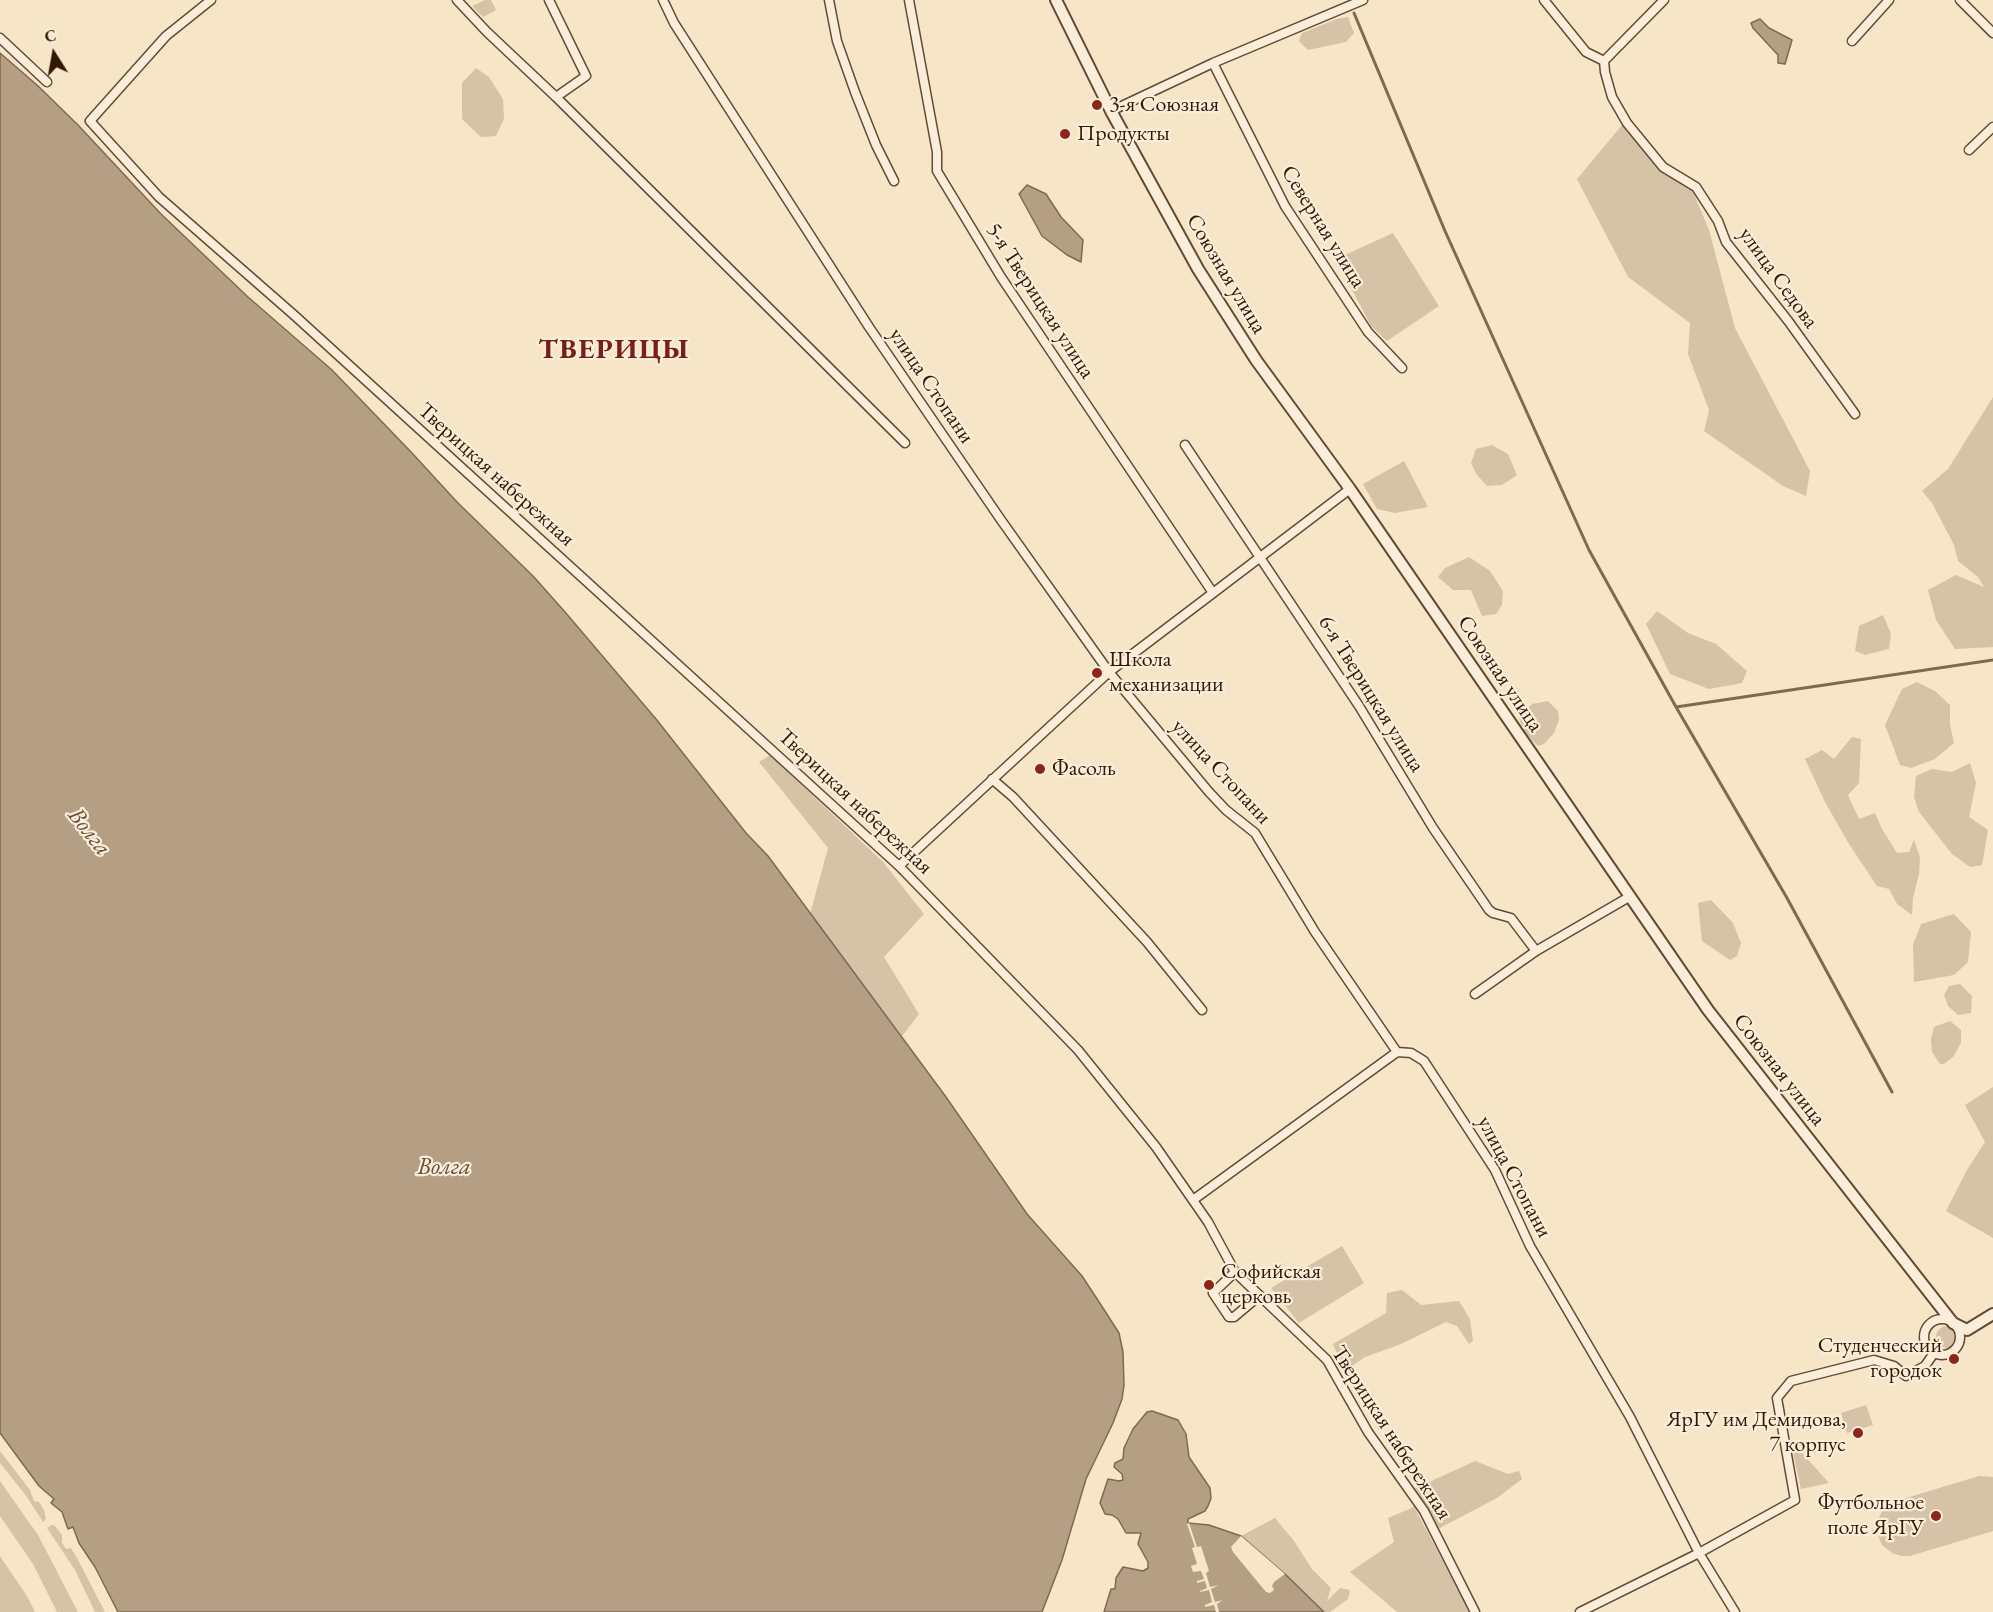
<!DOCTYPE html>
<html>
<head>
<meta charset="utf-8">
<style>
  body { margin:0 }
  #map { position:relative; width:1993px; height:1612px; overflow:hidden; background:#f7e5c7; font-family:"EB Garamond",serif }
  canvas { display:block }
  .north { position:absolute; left:24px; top:24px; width:60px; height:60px; -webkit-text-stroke:4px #faeedb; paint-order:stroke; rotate:349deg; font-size:16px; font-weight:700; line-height:24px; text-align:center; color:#321703 }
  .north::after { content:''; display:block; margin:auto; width:21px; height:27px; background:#321703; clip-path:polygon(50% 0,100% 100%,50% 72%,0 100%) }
</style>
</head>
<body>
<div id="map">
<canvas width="1993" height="1612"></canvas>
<div class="north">С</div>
</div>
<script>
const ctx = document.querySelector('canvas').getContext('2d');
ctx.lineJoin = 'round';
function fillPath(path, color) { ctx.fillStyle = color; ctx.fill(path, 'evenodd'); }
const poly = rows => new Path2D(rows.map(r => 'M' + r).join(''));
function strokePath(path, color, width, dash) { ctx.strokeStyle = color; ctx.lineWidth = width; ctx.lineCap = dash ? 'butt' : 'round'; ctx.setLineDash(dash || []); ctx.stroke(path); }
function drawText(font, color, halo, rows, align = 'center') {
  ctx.font = font + ' "EB Garamond",serif'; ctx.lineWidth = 4.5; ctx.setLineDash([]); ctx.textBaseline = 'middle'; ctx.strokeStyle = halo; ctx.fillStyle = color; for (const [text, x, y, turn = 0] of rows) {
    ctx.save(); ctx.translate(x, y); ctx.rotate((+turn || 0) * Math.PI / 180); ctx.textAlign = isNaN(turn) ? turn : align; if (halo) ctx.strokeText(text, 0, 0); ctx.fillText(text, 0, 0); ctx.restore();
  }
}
fillPath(poly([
  [485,0,491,0,496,10,483,17,472,6],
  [1348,17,1354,33,1346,42,1308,50,1299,41,1302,33,1337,19],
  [476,68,489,77,503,99,504,119,496,136,481,137,462,119,462,83],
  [1623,124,1658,169,1692,189,1709,230,1735,328,1810,471,1806,496,1783,486,1704,431,1709,410,1688,354,1690,323,1628,277,1577,179],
  [1393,233,1439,306,1387,341,1371,326,1336,259],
  [1993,397,1993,647,1955,649,1936,620,1928,590,1956,575,1984,587,1978,577,1958,561,1954,545,1932,503,1922,491,1948,469],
  [1492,445,1508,454,1517,475,1502,485,1487,486,1477,475,1471,463,1476,449],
  [1404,461,1428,507,1395,513,1377,509,1363,484],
  [1469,557,1490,571,1503,591,1502,605,1496,614,1482,616,1471,590,1453,590,1438,577,1445,568],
  [1657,611,1688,633,1716,644,1747,671,1742,683,1709,689,1670,674,1646,624],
  [1883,615,1891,634,1889,649,1865,655,1855,651,1859,626],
  [1917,682,1935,691,1950,705,1950,725,1954,743,1935,759,1911,768,1900,765,1885,725,1902,689],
  [1548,701,1558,711,1559,720,1554,733,1544,744,1538,746,1524,732,1519,718,1532,704],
  [1852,737,1861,739,1859,783,1848,795,1859,819,1875,813,1882,829,1897,853,1909,852,1914,840,1920,857,1919,874,1913,898,1912,915,1897,904,1889,889,1877,886,1849,844,1825,802,1805,759,1822,750,1834,759],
  [770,755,883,862,924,914,884,957,919,1014,902,1036,810,914,828,848,759,762],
  [1970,763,1976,783,1969,817,1988,830,1982,865,1970,867,1952,854,1919,812,1914,797,1916,776,1932,769,1952,772],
  [1711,900,1733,923,1741,943,1737,956,1730,960,1702,941,1698,903],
  [1954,914,1971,932,1968,962,1954,975,1914,982,1913,945,1921,924],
  [1960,984,1972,996,1971,1013,1958,1015,1948,1006,1944,995,1949,986],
  [1950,1021,1961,1030,1961,1043,1953,1057,1944,1064,1940,1064,1932,1052,1931,1039,1934,1027],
  [1993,1087,1993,1238,1946,1211,1967,1170,1985,1142,1965,1105],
  [1342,1246,1364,1283,1299,1323,1271,1288],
  [1402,1290,1421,1305,1459,1301,1470,1319,1473,1341,1469,1344,1457,1326,1446,1322,1401,1344,1365,1357,1352,1366,1343,1368,1333,1344,1386,1313,1387,1293],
  '1936 1337a11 11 0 1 1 22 0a11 11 0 1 1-22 0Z',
  [1866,1405,1873,1425,1847,1433,1841,1413],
  [1794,1444,1829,1483,1801,1489,1792,1448],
  [0,1451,30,1490,34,1501,39,1502,44,1510,46,1519,43,1522,27,1497,0,1463],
  [1475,1461,1508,1474,1519,1471,1522,1479,1497,1498,1438,1529,1414,1489],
  [1979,1476,1993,1477,1993,1531,1910,1556,1901,1556,1892,1553,1882,1545,1877,1533,1877,1522,1882,1511,1888,1505,1896,1501],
  [0,1481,38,1535,78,1612,57,1612,33,1564,0,1516],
  [1414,1507,1470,1612,1397,1612,1350,1572,1394,1542,1388,1518],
  [1275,1518,1294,1541,1312,1569,1331,1588,1327,1601,1340,1588,1350,1590,1348,1599,1330,1612,1324,1612,1285,1574,1241,1536],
  [52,1525,55,1526,62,1535,62,1543,66,1549,71,1548,77,1558,105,1612,95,1612,75,1570,47,1528],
  [0,1556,27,1596,35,1612,0,1612]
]), '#d6c2a6');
const water = poly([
  [1760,19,1769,28,1792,40,1785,64,1778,63,1778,55,1753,28,1751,23,1760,19],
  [0,53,37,85,78,125,161,214,248,297,332,370,412,453,457,502,533,576,565,612,656,719,746,833,768,856,946,1097,1027,1214,1082,1276,1103,1308,1119,1333,1123,1352,1124,1385,1122,1399,1113,1423,1086,1479,1062,1560,1042,1612,118,1612,95,1567,79,1543,73,1527,68,1529,62,1512,51,1503,54,1499,39,1486,0,1433,0,53],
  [1027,185,1046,194,1061,217,1083,240,1081,262,1067,255,1042,236,1019,194,1027,185],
  [1152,1411,1178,1420,1186,1434,1189,1457,1210,1488,1211,1498,1208,1506,1205,1511,1188,1519,1188,1523,1209,1525,1241,1536,1285,1574,1324,1612,1104,1612,1111,1589,1115,1589,1116,1578,1123,1567,1143,1571,1148,1568,1148,1562,1138,1544,1141,1533,1126,1533,1118,1519,1112,1515,1105,1514,1100,1503,1108,1479,1119,1481,1123,1480,1122,1474,1114,1467,1115,1463,1123,1459,1124,1448,1133,1429,1147,1412,1152,1411]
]);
fillPath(water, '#b49f84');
strokePath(water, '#806950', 1.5);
fillPath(poly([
  [1189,1523,1197,1547,1201,1546,1209,1571,1206,1573,1210,1587,1219,1585,1211,1589,1215,1602,1223,1600,1217,1604,1219,1612,1216,1612,1214,1605,1205,1607,1205,1605,1212,1602,1209,1590,1200,1592,1200,1591,1207,1588,1205,1581,1197,1583,1197,1581,1204,1579,1201,1571,1193,1572,1191,1566,1197,1564,1192,1548,1195,1547,1187,1524],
  [1241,1536,1285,1574,1274,1582,1272,1586,1274,1590,1270,1593,1266,1592,1233,1552,1231,1547]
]), '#f7e5c7');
strokePath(poly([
  [1354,13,1445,231,1589,550,1676,707,1787,898,1892,1092],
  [1676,707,1993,660]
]), '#806950', 3);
const minor = poly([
  [211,0,166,36,90,121,159,197,294,315,899,866,1078,1050,1156,1147,1208,1222,1235,1272,1327,1360,1368,1432,1424,1511,1475,1612],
  [457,0,487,32,556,97,586,76,549,0],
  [663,0,674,23,869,327,1001,520,1109,672,1209,792,1226,810,1255,833,1315,932,1397,1052],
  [829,0,837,41,855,92,876,145,894,181],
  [909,0,937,152,937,171,1001,277,1213,593],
  [1544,0,1586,52,1604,61],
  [1960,0,1993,33],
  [0,38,47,82],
  [1852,41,1889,0],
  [1604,61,1605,72,1612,97,1627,123,1663,167,1696,187,1718,221,1726,242,1789,322,1855,414],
  [1604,61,1664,0],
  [1213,63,1285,206,1368,332,1402,368],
  [556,97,905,443],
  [1111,111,1213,63,1363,0],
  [1969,150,1993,127],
  [1185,445,1359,706,1433,828,1489,910,1493,913,1511,918,1536,951],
  [992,779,1013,797,1147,942,1202,1010],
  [899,866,1109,672,1350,489],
  [1475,994,1536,951,1629,897],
  [1397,1052,1411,1053,1424,1061,1495,1170,1530,1246,1630,1417,1699,1553,1735,1612],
  [1193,1200,1397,1052],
  [1235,1272,1213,1293,1229,1317,1234,1317,1259,1296],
  '1924 1337a18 18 0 1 1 36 0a18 18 0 1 1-36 0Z',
  [1580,1612,1699,1553,1795,1500,1777,1398,1791,1381,1874,1360,1894,1366,1906,1376,1925,1366,1934,1353]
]);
const tertiary = poly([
  [1056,0,1111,111,1149,180,1198,269,1256,360,1350,489,1708,1010,1953,1323,1967,1330,1993,1314]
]);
strokePath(minor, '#634a34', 11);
strokePath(tertiary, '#634a34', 14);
strokePath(minor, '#faeedb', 8);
strokePath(tertiary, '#faeedb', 10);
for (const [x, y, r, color] of [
  [1097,105,6,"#8f2418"],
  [1065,134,6,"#8f2418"],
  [1097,673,6,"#8f2418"],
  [1040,769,6,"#8f2418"],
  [1209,1285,6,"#8f2418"],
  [1954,1359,6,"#8f2418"],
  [1858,1433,6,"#8f2418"],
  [1936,1516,6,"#8f2418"]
]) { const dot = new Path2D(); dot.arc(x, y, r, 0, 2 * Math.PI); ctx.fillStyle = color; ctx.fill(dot); strokePath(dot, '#faeedb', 2); }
drawText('22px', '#321703', '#faeedb', [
  ["3-я Союзная",1109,105],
  ["Продукты",1077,134],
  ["Школа",1109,660],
  ["механизации",1109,685],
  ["Фасоль",1052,769],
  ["Софийская",1221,1272],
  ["церковь",1221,1297],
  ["Студенческий",1942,1346,"right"],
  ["городок",1942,1371,"right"],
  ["ЯрГУ им Демидова,",1846,1420,"right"],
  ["7 корпус",1846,1445,"right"],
  ["Футбольное",1924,1503,"right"],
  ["поле ЯрГУ",1924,1528,"right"]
], 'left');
drawText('22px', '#321703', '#faeedb', [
  ["Северная улица",1323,227,58],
  ["Союзная улица",1226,274,59],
  ["улица Седова",1778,278,54],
  ["5-я Тверицкая улица",1040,301,57],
  ["улица Стопани",931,386,56],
  ["Тверицкая набережная",496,475,42],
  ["Союзная улица",1500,674,56],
  ["6-я Тверицкая улица",1371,694,58],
  ["улица Стопани",1221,772,47],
  ["Тверицкая набережная",855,802,43],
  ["Союзная улица",1779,1070,52],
  ["улица Стопани",1514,1177,62],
  ["Тверицкая набережная",1391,1433,57]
]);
drawText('italic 24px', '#664d37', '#faeedb', [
  ["Волга",89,832,52],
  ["Волга",444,1167]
]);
ctx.letterSpacing = '1.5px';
drawText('bold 28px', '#7a1f14', '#faeedb', [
  ["ТВЕРИЦЫ",614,350]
]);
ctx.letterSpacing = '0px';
</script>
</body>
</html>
